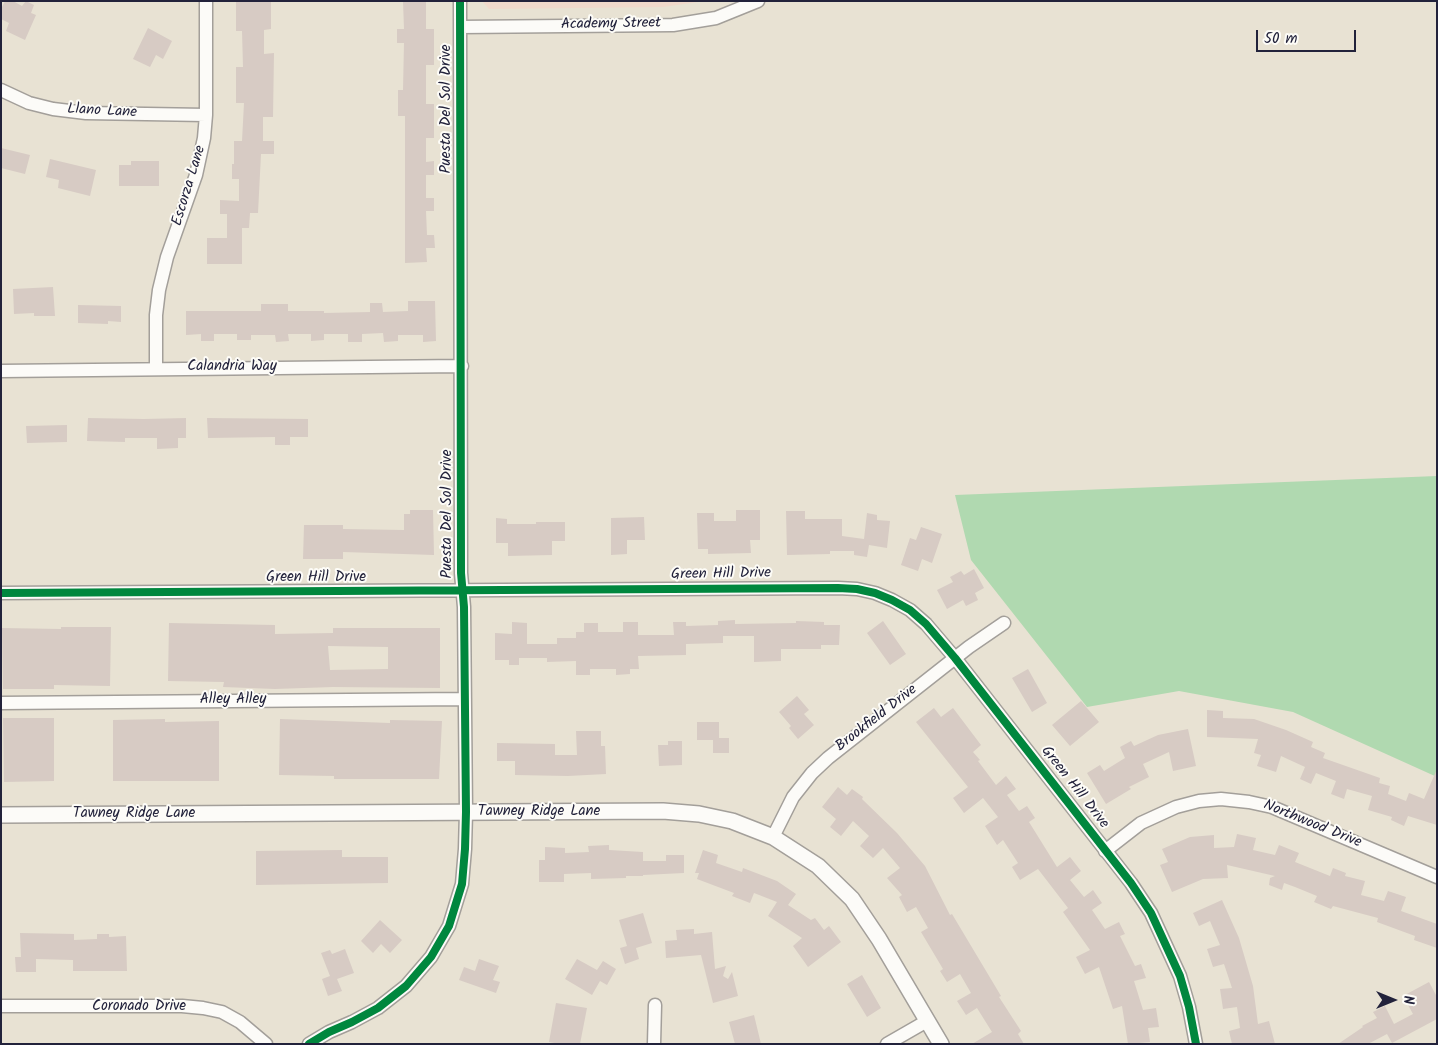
<!DOCTYPE html>
<html>
<head>
<meta charset="utf-8">
<style>
  body { margin:0 }
  #map { position:relative; width:1438px; height:1045px; overflow:hidden; background:#e8e2d3; font-family:Kalam,sans-serif }
  canvas { display:block }
  .frame { position:absolute; inset:0; border:2px solid #22223b; pointer-events:none }
  .north { position:absolute; left:1368px; top:975px; width:50px; height:50px; -webkit-text-stroke:4px #fdfcf7; paint-order:stroke; rotate:90deg; font-size:14px; font-weight:700; line-height:20px; text-align:center; color:#22223b }
  .north::after { content:''; display:block; margin:auto; width:18px; height:22px; background:#22223b; clip-path:polygon(50% 0,100% 100%,50% 72%,0 100%) }
  .scale { position:absolute; left:1256px; top:30px; width:100px; height:22px; box-sizing:border-box; border:2px solid #22223b; border-top:0; padding-left:6px; font-size:15px; line-height:18px; white-space:nowrap; color:#22223b; -webkit-text-stroke:4px #fdfcf7; paint-order:stroke }
</style>
</head>
<body>
<div id="map">
<canvas width="1438" height="1045"></canvas>
<div class="frame"></div>
<div class="north">N</div>
<div class="scale">50 m</div>
</div>
<script>
const ctx = document.querySelector('canvas').getContext('2d');
ctx.lineJoin = 'round';
function fillPath(path, color) { ctx.fillStyle = color; ctx.fill(path, 'evenodd'); }
const poly = rows => new Path2D(rows.map(r => 'M' + r).join(''));
function strokePath(path, color, width, dash) { ctx.strokeStyle = color; ctx.lineWidth = width; ctx.lineCap = dash ? 'butt' : 'round'; ctx.setLineDash(dash || []); ctx.stroke(path); }
function drawText(font, color, halo, rows, align = 'center') {
  ctx.font = font + ' Kalam,sans-serif'; ctx.lineWidth = 4; ctx.setLineDash([]); ctx.textBaseline = 'middle'; ctx.strokeStyle = halo; ctx.fillStyle = color; for (const [text, x, y, turn = 0] of rows) {
    ctx.save(); ctx.translate(x, y); ctx.rotate((+turn || 0) * Math.PI / 180); ctx.textAlign = isNaN(turn) ? turn : align; if (halo) ctx.strokeText(text, 0, 0); ctx.fillText(text, 0, 0); ctx.restore();
  }
}
fillPath(poly([
  [482,1,705,1,663,7,489,9]
]), '#f0d9cb');
fillPath(poly([
  [1437,476,1437,777,1293,712,1179,691,1087,707,971,560,955,495]
]), '#b0d9b0');
fillPath(poly([
  [5,1,13,1,22,6,26,1,34,5,31,13,36,15,25,40,6,31,9,23,1,19,1,9],
  [236,1,271,1,271,29,264,30,264,54,274,53,273,117,263,117,263,141,274,141,274,154,261,154,258,213,250,213,249,228,242,228,242,264,207,264,207,238,227,238,227,214,220,214,220,200,239,201,239,179,232,179,232,164,234,164,234,141,242,141,244,103,236,103,236,67,243,67,242,31,236,31],
  [403,1,426,1,426,29,434,29,434,65,426,65,426,104,434,104,434,138,426,138,426,162,434,161,434,175,426,175,426,198,434,198,434,211,426,211,427,235,434,235,435,248,426,248,427,262,405,263,405,116,398,116,398,90,403,90,404,43,397,43,397,29,404,29],
  [148,28,172,41,163,59,156,55,150,67,133,59],
  [1,148,30,155,25,174,1,168],
  [50,159,96,170,90,196,58,188,59,180,46,177],
  [131,161,159,161,159,186,119,186,119,165,131,165],
  [53,287,55,316,34,316,34,313,14,314,13,289],
  [408,301,435,301,436,341,423,342,423,335,398,335,398,341,384,342,383,333,362,334,362,342,348,342,348,334,324,334,324,340,311,341,311,334,288,334,289,341,276,342,275,335,251,335,251,340,237,340,237,334,214,334,214,341,201,341,201,334,186,335,186,311,261,311,261,304,288,304,288,311,324,311,324,313,370,312,370,303,382,303,383,312,408,311],
  [78,305,121,306,121,322,108,321,108,324,78,323],
  [88,418,144,419,186,418,186,438,178,438,178,448,157,449,157,438,125,438,125,442,87,441],
  [207,418,308,419,308,437,290,437,290,445,275,445,275,437,208,438],
  [67,425,67,442,27,443,26,426],
  [410,510,433,510,434,555,343,552,343,559,303,559,304,525,343,525,343,529,404,530,404,514,410,514],
  [736,510,760,510,760,540,750,540,751,553,708,554,708,549,698,549,697,513,714,513,714,521,736,521],
  [786,511,805,511,805,519,842,519,842,536,864,539,867,513,877,515,877,520,890,521,887,548,869,545,867,557,854,555,854,551,830,551,830,554,787,555],
  [644,517,645,540,627,540,627,554,611,555,611,518],
  [496,518,507,519,507,524,536,524,536,522,565,522,565,541,552,541,552,555,508,556,508,543,496,543],
  [921,527,942,534,932,563,922,559,918,571,901,565,910,538,916,540],
  [974,569,984,588,975,593,978,600,966,606,963,600,947,609,937,590,953,582,950,577,961,571,964,575],
  [735,620,735,624,796,623,796,621,824,622,824,625,840,625,839,645,821,645,821,649,781,649,781,661,754,662,754,636,723,636,723,643,686,644,686,655,638,656,639,669,630,669,630,674,616,675,616,669,590,669,590,675,576,675,576,661,547,662,547,658,519,658,519,665,509,665,509,660,495,660,495,633,512,634,512,622,527,623,527,644,557,644,557,638,576,638,576,632,584,632,584,623,598,623,598,632,623,632,623,622,638,622,638,635,674,635,673,622,686,622,686,626,718,625,718,621],
  [883,621,906,654,890,665,867,633],
  [169,623,275,625,275,634,333,633,333,628,440,628,440,688,333,687,275,689,223,687,224,682,168,681],
  [328,646,388,647,388,669,330,670],
  [61,627,111,627,110,686,54,685,54,689,3,689,2,628,61,629],
  [1028,669,1047,703,1032,712,1012,678],
  [797,696,809,710,804,714,814,725,798,739,789,728,791,726,779,712],
  [1081,701,1099,722,1070,746,1052,725],
  [934,708,941,717,953,708,981,745,973,752,980,760,978,761,996,785,1006,776,1016,789,1007,795,1019,811,1027,806,1035,818,1029,822,1057,867,1070,857,1081,871,1070,880,1084,897,1093,890,1102,903,1092,910,1105,929,1119,922,1125,934,1120,936,1135,966,1141,964,1146,978,1134,981,1143,1010,1156,1008,1159,1027,1148,1028,1150,1042,1128,1044,1122,1006,1113,1009,1099,967,1085,974,1076,957,1090,950,1063,912,1068,908,1038,869,1020,880,1012,867,1018,863,1003,840,997,845,985,826,998,817,983,798,964,813,953,798,968,787,916,722],
  [1207,710,1223,711,1223,718,1254,719,1286,730,1313,742,1311,747,1325,753,1323,758,1380,778,1379,783,1390,786,1388,794,1406,801,1409,793,1424,799,1437,769,1437,825,1408,816,1404,826,1391,820,1392,817,1368,810,1372,796,1347,789,1344,799,1331,794,1336,781,1316,773,1311,784,1300,779,1305,767,1281,756,1276,772,1257,766,1261,755,1254,753,1258,739,1207,737],
  [3,718,54,718,54,781,4,782],
  [165,719,165,722,219,721,219,781,113,781,113,720],
  [280,719,390,723,390,720,442,721,439,779,334,779,334,776,279,775],
  [697,722,719,722,719,738,729,738,729,753,713,753,713,740,697,740],
  [1188,729,1196,766,1173,771,1169,752,1143,764,1149,777,1129,787,1131,789,1106,804,1087,773,1100,765,1104,771,1125,758,1120,747,1131,741,1134,746,1158,735],
  [576,731,601,731,601,746,605,746,606,774,568,776,515,775,515,761,497,761,497,743,555,744,555,755,577,755],
  [668,741,682,741,682,765,659,766,658,745,668,745],
  [838,787,847,795,852,789,863,797,862,799,897,833,925,866,950,915,952,914,1001,996,999,997,1021,1031,1018,1034,1024,1044,972,1044,992,1032,977,1008,966,1015,957,1001,971,993,960,974,947,982,940,971,943,969,921,932,928,928,916,907,907,912,899,897,902,895,887,878,900,868,883,848,873,858,860,846,869,836,853,821,841,836,830,827,836,819,822,807],
  [1237,834,1256,838,1253,850,1275,855,1279,845,1299,853,1295,862,1330,876,1333,868,1346,873,1345,876,1365,881,1361,895,1384,901,1388,891,1406,897,1401,911,1437,924,1437,948,1414,940,1415,936,1377,922,1378,918,1333,906,1331,909,1314,902,1317,896,1295,887,1284,883,1282,890,1269,885,1270,878,1275,876,1227,865,1228,878,1203,879,1172,892,1160,865,1168,862,1162,849,1190,837,1214,835,1214,848,1234,847],
  [609,845,609,850,643,852,643,861,666,861,666,855,684,855,684,873,643,875,643,876,626,876,626,878,591,879,591,873,564,874,564,882,539,882,539,860,545,860,545,847,565,848,565,853,589,852,588,846],
  [342,850,342,857,388,857,388,883,256,885,256,851],
  [703,850,718,855,716,863,742,872,743,868,777,881,796,894,788,905,811,920,815,918,824,930,829,926,841,942,808,967,793,946,802,938,768,916,777,902,754,893,750,903,732,896,734,893,697,879,699,873,695,873],
  [1222,900,1239,938,1253,986,1258,1024,1269,1021,1275,1044,1232,1044,1229,1031,1240,1028,1237,1007,1223,1009,1220,989,1232,988,1224,964,1213,967,1207,949,1220,945,1210,921,1199,926,1193,913],
  [643,913,652,943,636,948,639,959,625,964,620,948,627,946,619,920],
  [380,920,402,940,390,953,381,944,373,953,361,941],
  [694,929,694,934,712,932,715,969,726,966,723,976,728,979,732,972,738,996,713,1003,701,955,666,958,665,941,677,940,676,930],
  [20,933,74,934,74,940,97,939,97,934,109,934,109,937,126,936,127,971,73,971,73,960,36,959,36,972,16,972,15,957,21,957],
  [345,949,354,973,337,979,342,991,328,996,322,979,330,976,321,953,330,950,332,954],
  [479,959,499,966,493,980,500,982,496,993,459,980,464,967,475,971],
  [577,959,597,970,603,961,616,969,607,985,600,981,592,995,565,979],
  [862,975,881,1008,867,1017,847,984],
  [1429,982,1437,997,1437,1019,1392,1043,1387,1034,1368,1044,1338,1044,1363,1027,1362,1026,1377,1018,1373,1012,1385,1006,1394,1024,1413,1014,1403,996],
  [556,1003,587,1008,580,1044,560,1044,549,1042],
  [754,1015,761,1044,735,1044,729,1022]
]), '#d7cbc4');
const minor = poly([
  [460,27,673,25,716,18,758,1],
  [1,90,29,103,53,109,86,113,206,115],
  [156,368,156,315,159,290,167,257,196,175,204,138,206,115,206,1],
  [1,371,462,366],
  [1,593,838,588,857,589,875,593,892,600,910,610,926,624,955,658,1131,883,1151,913,1180,976,1189,1007,1196,1044],
  [1,703,465,699],
  [773,837,793,797,812,773,828,758,969,647,1004,623],
  [1105,851,1141,823,1176,807,1199,801,1221,799,1249,802,1272,807,1437,877],
  [1,1006,182,1006,203,1008,222,1012,240,1022,266,1044],
  [309,1044,329,1032,352,1022,378,1008,406,986,431,957,449,926,462,884,465,849,466,812,464,607,461,573,460,1],
  [654,1044,655,1005],
  [887,1044,927,1021]
]);
const tertiary = poly([
  [1,815,663,811,699,814,732,821,773,837,818,866,852,899,879,939,941,1044]
]);
strokePath(minor, '#a39f9a', 15);
strokePath(tertiary, '#a39f9a', 18);
strokePath(minor, '#fcfbf8', 12);
strokePath(tertiary, '#fcfbf8', 15);
strokePath(poly([
  [1,593,838,588,857,589,875,593,892,600,910,610,926,624,955,658,1131,883,1151,913,1180,976,1189,1007,1196,1044],
  [309,1044,329,1032,352,1022,378,1008,406,986,431,957,449,926,462,884,465,849,466,812,464,607,461,573,460,1]
]), '#00873e', 8);
drawText('15px', '#22223b', '#fdfcf7', [
  ["Academy Street",611,25,-1],
  ["Puesta Del Sol Drive",447,109,-90],
  ["Llano Lane",102,112,3],
  ["Escorza Lane",190,186,-73],
  ["Calandria Way",232,367],
  ["Puesta Del Sol Drive",448,514,-90],
  ["Green Hill Drive",721,575,-1],
  ["Green Hill Drive",316,578],
  ["Alley Alley",233,700],
  ["Brookfield Drive",877,719,-38],
  ["Green Hill Drive",1074,788,52],
  ["Tawney Ridge Lane",539,812],
  ["Tawney Ridge Lane",134,814],
  ["Northwood Drive",1312,825,22],
  ["Coronado Drive",139,1007]
]);
</script>
</body>
</html>
